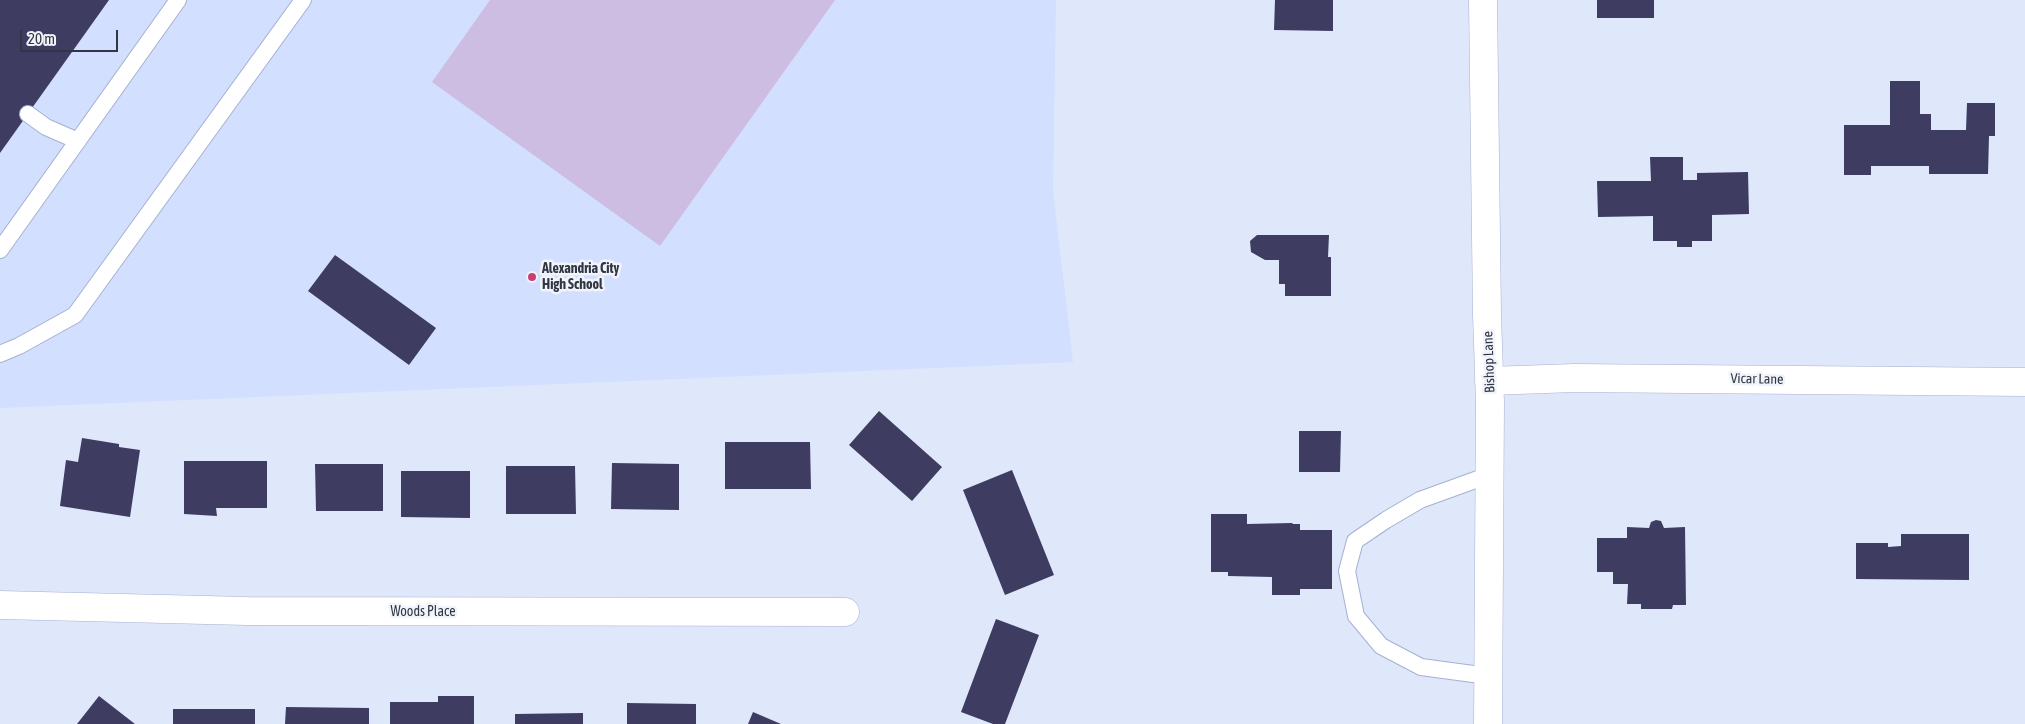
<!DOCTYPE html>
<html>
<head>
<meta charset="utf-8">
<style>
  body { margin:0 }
  #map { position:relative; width:2025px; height:724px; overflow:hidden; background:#dfe7fb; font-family:"Asap Condensed",sans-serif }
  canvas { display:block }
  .scale { position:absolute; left:20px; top:30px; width:98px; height:22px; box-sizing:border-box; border:2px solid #313643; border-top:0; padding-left:6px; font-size:15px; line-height:18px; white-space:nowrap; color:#313643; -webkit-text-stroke:4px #f2f4fb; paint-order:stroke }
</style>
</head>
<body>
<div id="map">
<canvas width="2025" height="724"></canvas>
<div class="scale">20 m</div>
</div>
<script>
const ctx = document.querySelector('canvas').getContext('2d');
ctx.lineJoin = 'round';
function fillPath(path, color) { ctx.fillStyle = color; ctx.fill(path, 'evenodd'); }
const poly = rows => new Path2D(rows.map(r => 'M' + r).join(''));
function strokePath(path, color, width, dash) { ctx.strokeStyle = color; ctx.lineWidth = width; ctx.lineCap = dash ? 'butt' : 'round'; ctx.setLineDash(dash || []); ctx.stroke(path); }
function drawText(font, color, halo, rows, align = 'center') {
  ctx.font = font + ' "Asap Condensed",sans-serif'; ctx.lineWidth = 5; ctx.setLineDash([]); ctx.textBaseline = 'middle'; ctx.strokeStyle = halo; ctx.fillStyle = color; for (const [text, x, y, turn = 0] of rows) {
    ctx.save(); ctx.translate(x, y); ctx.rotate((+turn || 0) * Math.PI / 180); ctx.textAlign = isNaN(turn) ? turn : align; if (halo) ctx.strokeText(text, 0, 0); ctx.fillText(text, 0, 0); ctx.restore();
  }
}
fillPath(poly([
  [0,0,1056,0,1053,191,1073,362,0,408]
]), '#d2dffe');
fillPath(poly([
  [490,0,835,0,660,246,432,82]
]), '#cebde2');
fillPath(poly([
  [0,0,109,0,0,153],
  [1275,0,1333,0,1333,31,1274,30],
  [1597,0,1654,0,1654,18,1597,18],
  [1890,81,1920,81,1920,114,1931,114,1931,130,1966,130,1967,103,1995,103,1995,136,1989,136,1988,174,1929,174,1929,166,1871,166,1871,175,1844,175,1844,125,1890,125],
  [1650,157,1683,157,1683,180,1697,180,1697,173,1748,172,1749,214,1712,215,1712,241,1692,241,1692,247,1677,247,1677,241,1653,241,1653,216,1598,217,1597,181,1651,181],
  [1257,235,1329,235,1328,257,1331,257,1331,296,1285,296,1285,284,1279,284,1279,260,1265,260,1251,252,1250,241],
  [335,255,436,328,409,365,308,291],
  [879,411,942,467,912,501,849,445],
  [1299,431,1341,431,1340,472,1299,472],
  [82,438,119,444,119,447,140,450,130,517,60,506,66,460,78,462],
  [725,442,810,442,811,489,725,489],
  [184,461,267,461,267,508,216,508,217,516,184,514],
  [612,463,679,464,679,510,611,509],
  [315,464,383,464,383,511,316,511],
  [506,466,575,466,576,514,506,514],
  [1012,470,1054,575,1005,595,963,490],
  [401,471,470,471,470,518,401,517],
  [1211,514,1247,514,1247,524,1292,523,1293,524,1300,524,1300,530,1332,530,1332,589,1300,589,1300,595,1272,595,1272,577,1228,576,1228,572,1211,572],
  [1656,520,1661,521,1664,528,1685,527,1686,605,1673,605,1672,609,1641,609,1641,604,1627,604,1628,584,1613,584,1613,572,1597,572,1597,538,1627,538,1627,527,1649,528,1651,522],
  [1901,534,1969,534,1969,580,1856,579,1856,543,1888,543,1888,547,1901,546],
  [996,619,1039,635,1005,724,993,724,961,712],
  [99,696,135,724,77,724],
  [438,696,474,696,474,724,390,724,390,702,438,702],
  [627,703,696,704,696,724,627,724],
  [286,707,369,708,369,724,285,724],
  [173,709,255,709,255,724,173,724],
  [753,712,781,724,748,724],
  [583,713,583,724,515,724,515,714]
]), '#3f3c62');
const lane = poly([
  [28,114,46,127,78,141],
  [0,250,178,0],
  [0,354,19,346,75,315,303,0],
  [1488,676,1421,667,1381,646,1356,616,1347,571,1355,541,1386,520,1420,500,1489,475]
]);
const street = poly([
  [1483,0,1487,314,1490,403,1488,724],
  [1489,381,1574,378,2025,382],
  [0,605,247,611,845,612]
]);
strokePath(lane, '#a5b1d0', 18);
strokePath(street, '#a5b1d0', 29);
strokePath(lane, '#fff', 16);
strokePath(street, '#fff', 28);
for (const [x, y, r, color] of [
  [532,277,5,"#cb3f73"]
]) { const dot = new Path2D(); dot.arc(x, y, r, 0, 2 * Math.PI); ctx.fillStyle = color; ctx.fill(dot); strokePath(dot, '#f2f4fb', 2); }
drawText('bold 14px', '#313643', '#f2f4fb', [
  ["Alexandria City",542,269],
  ["High School",542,285]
], 'left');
drawText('14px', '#313643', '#f2f4fb', [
  ["Bishop Lane",1489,362,-92],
  ["Vicar Lane",1757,379,1],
  ["Woods Place",423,612]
]);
</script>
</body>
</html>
